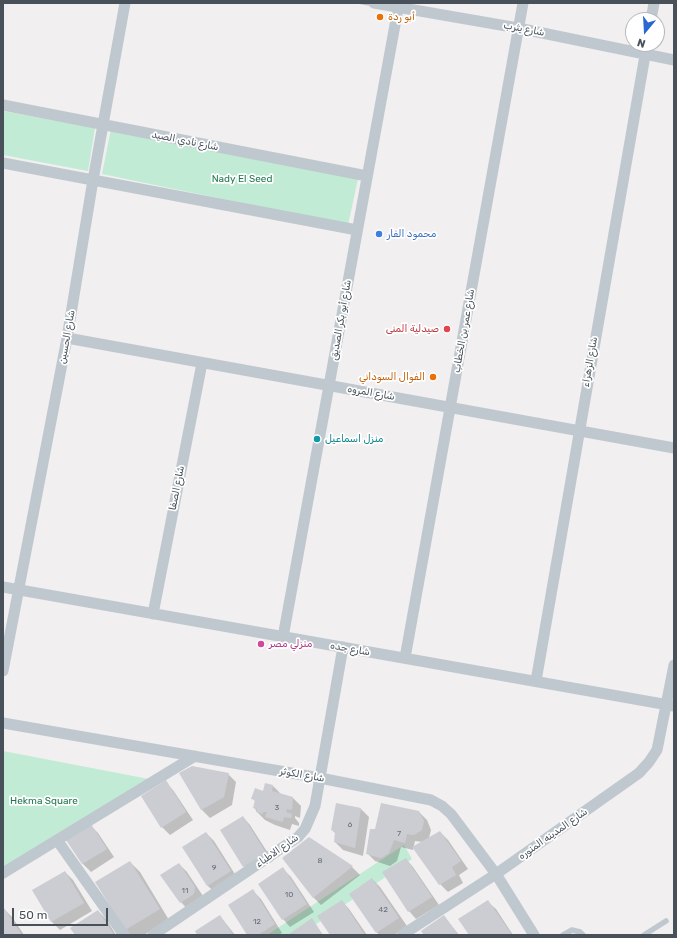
<!DOCTYPE html>
<html>
<head>
<meta charset="utf-8">
<style>
  body { margin:0 }
  #map { position:relative; width:677px; height:938px; overflow:hidden; background:#f1efef; font-family:Rubik,sans-serif }
  canvas { display:block }
  .frame { position:absolute; inset:0; border:4px solid #48515a; pointer-events:none }
  .north { position:absolute; left:625px; top:12px; width:40px; height:40px; box-sizing:border-box; background:#fff; border:1px solid #b6b9bd; border-radius:50%; rotate:198deg; font-size:11px; font-weight:700; line-height:16px; text-align:center; color:#48515a }
  .north::after { content:''; display:block; margin:auto; width:14px; height:18px; background:#2967d1; clip-path:polygon(50% 0,100% 100%,50% 72%,0 100%) }
  .scale { position:absolute; left:12px; top:908px; width:96px; height:18px; box-sizing:border-box; border:2px solid #48515a; border-top:0; padding-left:5px; font-size:12px; line-height:14px; white-space:nowrap; color:#48515a; -webkit-text-stroke:3px #fff; paint-order:stroke }
</style>
</head>
<body>
<div id="map">
<canvas width="677" height="938"></canvas>
<div class="frame"></div>
<div class="north">N</div>
<div class="scale">50 m</div>
</div>
<script>
const ctx = document.querySelector('canvas').getContext('2d');
ctx.lineJoin = 'round';
function fillPath(path, color) { ctx.fillStyle = color; ctx.fill(path, 'evenodd'); }
const poly = rows => new Path2D(rows.map(r => 'M' + r).join(''));
function strokePath(path, color, width, dash) { ctx.strokeStyle = color; ctx.lineWidth = width; ctx.lineCap = dash ? 'butt' : 'round'; ctx.setLineDash(dash || []); ctx.stroke(path); }
function drawText(font, color, halo, rows, align = 'center') {
  ctx.font = font + ' Rubik,Cairo,sans-serif'; ctx.lineWidth = 3.5; ctx.setLineDash([]); ctx.textBaseline = 'middle'; ctx.strokeStyle = halo; ctx.fillStyle = color; for (const [text, x, y, turn = 0] of rows) {
    ctx.save(); ctx.translate(x, y); ctx.rotate((+turn || 0) * Math.PI / 180); ctx.textAlign = isNaN(turn) ? turn : align; if (halo) ctx.strokeText(text, 0, 0); ctx.fillText(text, 0, 0); ctx.restore();
  }
}
fillPath(poly([
  [3,111,95,128,88,171,3,155],
  [111,129,358,179,348,225,102,174],
  [3,751,154,780,42,851,3,880],
  [404,845,412,859,300,935,267,935]
]), '#c1ebd4');
fillPath(poly([
  [353,3,396,3,395,10],
  [180,774,228,774,236,782,232,805,210,818,202,810],
  [165,782,173,790,193,820,170,835,162,827],
  [273,786,281,794,293,798,301,806,300,818,295,816,295,818,299,823,299,826,292,824,290,830,275,825,265,820,257,812,254,807,256,802,253,799],
  [361,809,369,817,363,856,343,850,335,842,336,834,332,830],
  [419,812,427,820,431,830,429,838,440,832,448,840,468,869,459,875,463,883,448,892,440,884,422,842,415,841,413,850,401,847,397,861,390,866,375,861,367,853,376,830],
  [243,817,250,825,273,861,252,874,244,866],
  [90,825,98,833,114,857,91,872,83,864,68,840],
  [206,833,214,841,238,879,215,893,207,885],
  [309,838,352,867,360,875,321,905,313,897],
  [406,859,413,867,439,905,416,919,409,911],
  [130,862,140,872,169,920,144,935,131,935,125,930],
  [179,864,187,872,203,896,188,910,181,902],
  [283,869,291,877,314,912,290,927,283,919],
  [65,872,73,880,92,911,60,930,52,922,33,891],
  [372,879,380,887,407,926,394,935,379,935,350,894],
  [253,891,261,899,282,933,278,935,248,935],
  [342,901,349,909,367,935,331,935],
  [488,902,496,909,513,935,470,935],
  [4,909,12,917,24,935,3,935],
  [98,911,106,919,116,935,76,935],
  [220,916,235,935,199,935],
  [444,916,459,935,425,935]
]), '#0003');
fillPath(poly([
  [192,766,229,773,224,797,201,810,179,773],
  [166,780,186,812,161,828,141,796],
  [265,783,273,785,272,791,293,797,292,810,287,809,286,812,292,814,291,818,284,817,283,822,265,817,267,812,263,812,263,814,256,812,257,809,253,808,255,800,251,799,255,788,263,791],
  [336,803,361,808,355,848,334,842,335,832,331,830],
  [381,803,419,811,424,821,422,830,414,835,407,834,405,843,394,840,389,853,381,858,366,854,370,829,375,829],
  [243,816,266,853,243,867,220,830],
  [91,824,107,849,82,864,66,840],
  [440,831,461,861,452,867,456,875,439,885,412,847],
  [206,832,231,871,207,886,182,847],
  [309,837,353,866,313,898,282,858],
  [406,858,432,897,408,912,382,872],
  [130,861,160,909,125,930,95,882],
  [179,863,195,887,194,894,180,903,160,875],
  [283,867,307,904,282,920,258,884],
  [65,871,84,903,51,922,32,890],
  [372,878,399,918,376,933,349,894],
  [253,889,275,924,258,935,247,935,228,905],
  [342,900,365,935,330,935,317,916],
  [488,900,512,935,469,935,458,919],
  [3,908,4,908,22,935,3,935],
  [98,910,114,935,75,935,70,928],
  [220,915,233,935,197,935,195,931],
  [444,915,458,935,424,935,421,931],
  [312,918,323,935,289,935,289,934]
]), '#cccdd3');
strokePath(poly([
  [563,935,572,930,580,932,583,935],
  [644,935,666,921]
]), '#c0c8cf', 5.5);
strokePath(poly([
  [374,3,518,28,674,60],
  [651,20,654,3],
  [3,105,367,176],
  [3,163,357,230],
  [67,338,674,448],
  [3,587,674,706],
  [153,614,202,363],
  [283,637,399,3],
  [405,658,523,3],
  [3,671,67,338,93,180,125,3],
  [536,681,647,44],
  [3,723,320,778,431,800,442,806,451,814,496,874,534,935],
  [57,840,124,935],
  [3,873,195,756],
  [153,935,298,837,305,829,315,806,343,647],
  [402,935,496,874,639,773,649,762,657,750,674,665]
]), '#c0c8cf', 11);
for (const [x, y, r, color] of [
  [380,17,4,"#e8710a"],
  [379,234,4,"#3f7fe0"],
  [447,329,4,"#e0444e"],
  [433,377,4,"#e8710a"],
  [317,439,4,"#0f9aa8"],
  [261,644,4,"#d1479c"]
]) { const dot = new Path2D(); dot.arc(x, y, r, 0, 2 * Math.PI); ctx.fillStyle = color; ctx.fill(dot); strokePath(dot, '#fff', 1.5); }
drawText('8px', '#697078', null, [
  ["3",277,808],
  ["6",350,825],
  ["7",399,834],
  ["8",320,861],
  ["9",214,868],
  ["11",185,891],
  ["10",289,895],
  ["42",383,910],
  ["12",257,922]
]);
drawText('10px', '#c56008', '#fff', [
  ["أبو ردة",388,17],
  ["الفوال السوداني",425,377,"right"]
], 'left');
drawText('10px', '#48515a', '#fff', [
  ["شارع يثرب",524,29,11],
  ["شارع نادي الصيد",185,141,11],
  ["شارع أبو بكر الصديق",341,320,-80],
  ["شارع عمر بن الخطاب",464,331,-80],
  ["شارع الحسين",67,337,-80],
  ["شارع الزهراء",590,362,-80],
  ["شارع المروه",371,393,10],
  ["شارع الصفا",177,488,-79],
  ["شارع جده",350,649,10],
  ["شارع الكوثر",302,775,10],
  ["شارع المدينه المنوره",553,834,-35],
  ["شارع الاطباء",277,851,-35]
]);
drawText('10px', '#1f7650', '#fff', [
  ["Nady El Seed",242,179],
  ["Hekma Square",44,801]
]);
drawText('10px', '#366cbe', '#fff', [
  ["محمود الفار",387,234]
], 'left');
drawText('10px', '#be3a42', '#fff', [
  ["صيدلية المنى",439,329]
], 'right');
drawText('10px', '#0d838f', '#fff', [
  ["منزل اسماعيل",325,439]
], 'left');
drawText('10px', '#b23c85', '#fff', [
  ["منزلي مصر",269,644]
], 'left');
</script>
</body>
</html>
